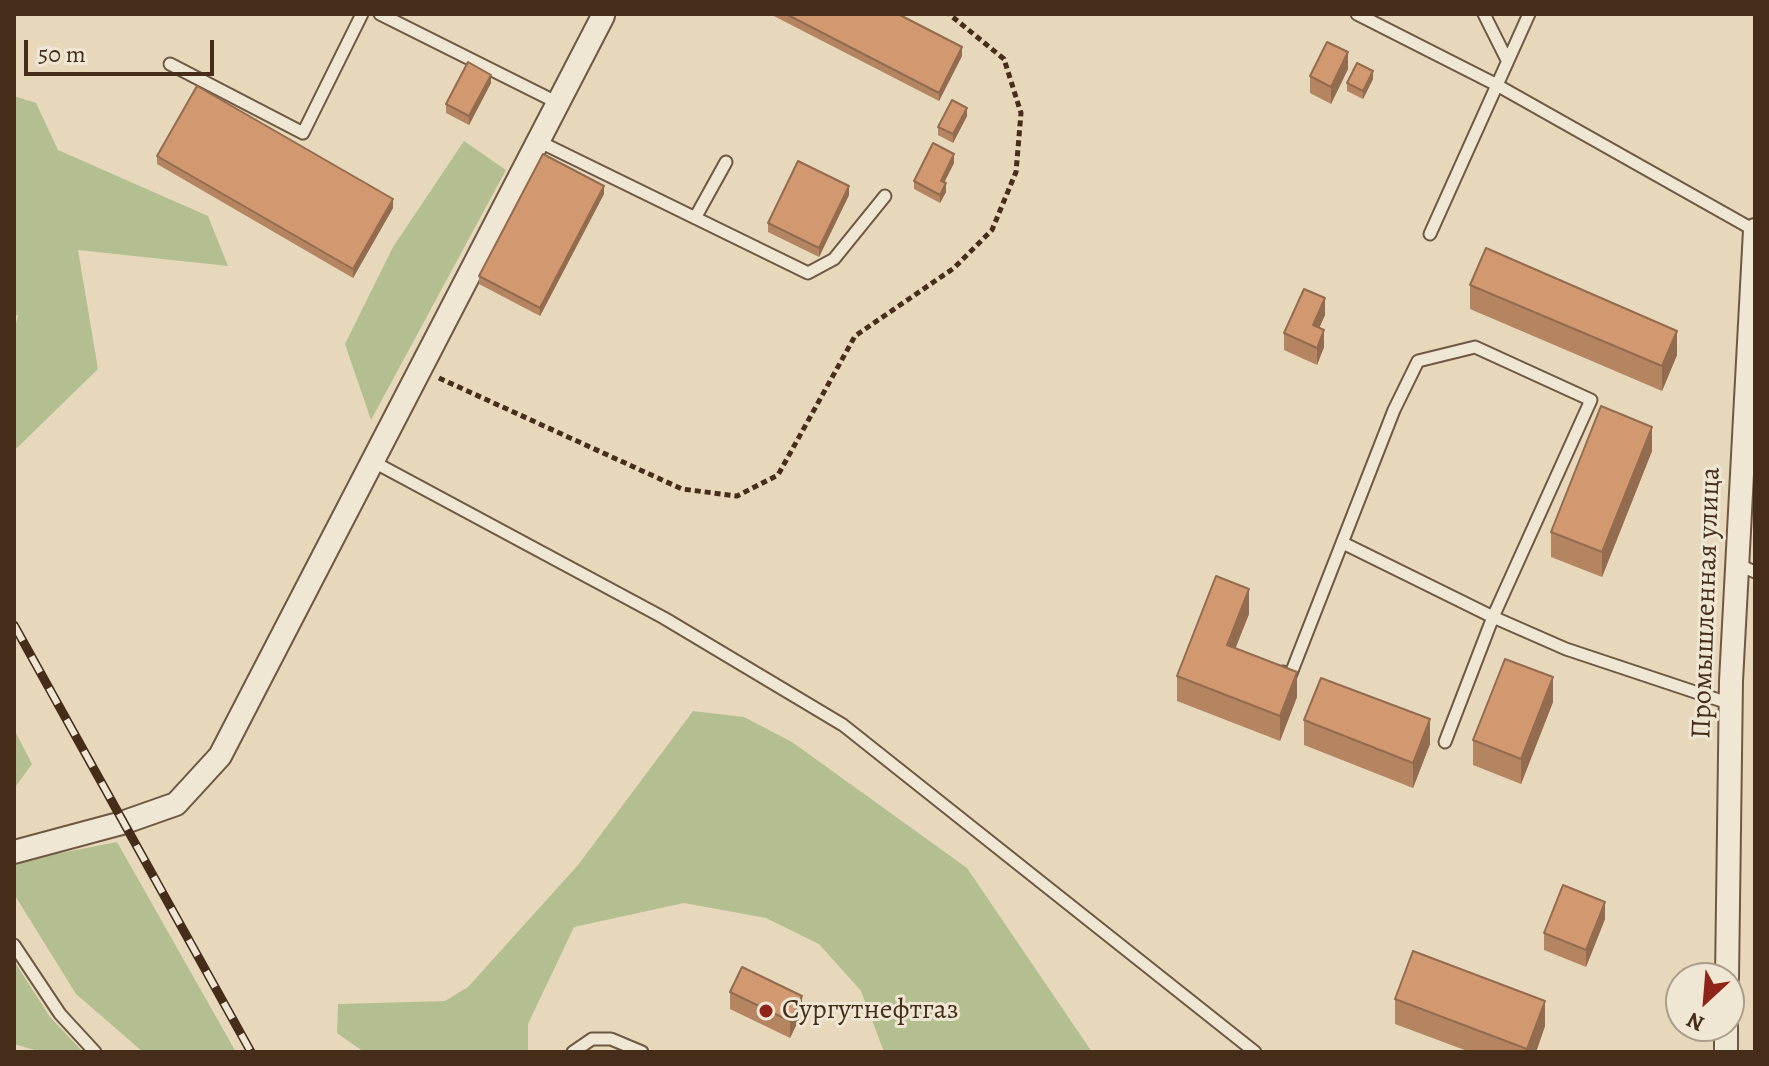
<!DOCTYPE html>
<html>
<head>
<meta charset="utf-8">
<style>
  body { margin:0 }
  #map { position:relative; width:1769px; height:1066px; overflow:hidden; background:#e7d8bb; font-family:Alegreya,serif }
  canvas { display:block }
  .frame { position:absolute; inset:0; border:16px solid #452d1a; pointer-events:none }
  .north { position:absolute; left:1665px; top:962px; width:80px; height:80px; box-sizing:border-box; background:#efe6d3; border:2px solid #ab9c89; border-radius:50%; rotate:206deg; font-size:22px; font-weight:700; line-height:32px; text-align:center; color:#452d1a }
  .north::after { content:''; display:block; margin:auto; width:28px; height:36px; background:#8f2418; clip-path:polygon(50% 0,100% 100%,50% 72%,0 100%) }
  .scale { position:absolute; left:24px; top:40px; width:190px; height:36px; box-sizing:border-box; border:4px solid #452d1a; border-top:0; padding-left:10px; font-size:24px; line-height:28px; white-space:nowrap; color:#452d1a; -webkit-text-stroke:6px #efe6d3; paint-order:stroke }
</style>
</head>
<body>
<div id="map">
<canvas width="1769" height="1066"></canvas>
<div class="frame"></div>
<div class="north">N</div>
<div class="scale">50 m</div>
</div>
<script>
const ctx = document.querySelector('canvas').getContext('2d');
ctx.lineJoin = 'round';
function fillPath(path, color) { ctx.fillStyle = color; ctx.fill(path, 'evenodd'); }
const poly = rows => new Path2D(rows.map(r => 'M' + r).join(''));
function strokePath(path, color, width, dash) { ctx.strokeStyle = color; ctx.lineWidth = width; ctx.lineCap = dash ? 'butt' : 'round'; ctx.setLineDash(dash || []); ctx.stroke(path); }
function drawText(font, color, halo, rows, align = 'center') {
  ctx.font = font + ' Alegreya,serif'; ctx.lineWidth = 6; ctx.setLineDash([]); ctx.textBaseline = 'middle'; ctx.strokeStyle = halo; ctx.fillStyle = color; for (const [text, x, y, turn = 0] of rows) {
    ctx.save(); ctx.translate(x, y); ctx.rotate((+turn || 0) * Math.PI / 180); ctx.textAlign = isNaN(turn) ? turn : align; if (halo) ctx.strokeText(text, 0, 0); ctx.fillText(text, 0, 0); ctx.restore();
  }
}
fillPath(poly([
  [14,96,36,103,58,150,208,216,228,266,78,250,98,369,17,448,14,446,14,332,18,315,14,316],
  [464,141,506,170,371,420,345,344,393,247],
  [693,711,744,717,792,742,967,868,1092,1052,884,1052,861,991,819,944,766,918,684,903,574,927,528,1024,528,1052,364,1052,337,1033,338,1004,445,1001,468,987,578,865],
  [14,729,32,764,14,789],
  [117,842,236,1052,143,1052,76,994,14,894,14,862],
  [14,961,50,1017,83,1052,41,1052,14,1044]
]), '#b4bf91');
const lane = poly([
  [380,14,558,103],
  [1357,14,1495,84,1754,230],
  [1484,14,1507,60],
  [170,64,303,133,362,14],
  [538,141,808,273,834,259,885,196],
  [695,218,726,162],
  [1430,234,1529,14],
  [372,461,664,618,843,725,1255,1052],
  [1737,564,1755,572],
  [1283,672,1290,676,1394,410,1418,361,1475,347,1591,400,1493,617,1343,543],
  [1445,742,1493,617,1566,649,1731,704],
  [14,945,60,1014,95,1052],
  [573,1052,592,1039,611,1039,642,1052]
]);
const street = poly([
  [14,852,122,823,176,804,220,756,603,16],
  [1727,978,1731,681,1755,230],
  [1726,1052,1726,1026]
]);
strokePath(lane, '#6e5842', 15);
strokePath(street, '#6e5842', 26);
strokePath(poly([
  [439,378,682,489,737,496,778,475,855,336,954,268,992,230,1016,172,1021,113,1004,59,949,14]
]), '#452d1a', 5, [6, 4]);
strokePath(lane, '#efe6d3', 11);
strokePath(street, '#efe6d3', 22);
const rail = poly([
  [14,625,251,1052]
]);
strokePath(rail, '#452d1a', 9);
strokePath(rail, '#efe6d3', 6, [18]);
fillPath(poly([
  [770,14,898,14,962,56,939,101],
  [1348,69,1331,104,1310,93,1310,76],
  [1373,79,1363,99,1347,91,1347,83],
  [491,83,469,125,446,113,446,104],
  [967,116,953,143,938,135,938,127],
  [157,156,393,208,353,278,157,164],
  [954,163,944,182,946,192,940,203,914,189,914,181],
  [604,194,540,316,479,284,479,276],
  [849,195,819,257,768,232,768,223],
  [1470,285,1677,355,1662,391,1470,309],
  [1325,315,1319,328,1324,347,1317,365,1284,350,1284,333],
  [1652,451,1602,577,1551,557,1551,532],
  [1249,614,1235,648,1297,697,1280,741,1177,701,1177,676],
  [1553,702,1521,784,1473,765,1473,740],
  [1304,720,1430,744,1413,788,1304,745],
  [1605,919,1586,967,1544,950,1544,933],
  [730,992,802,1013,790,1038,730,1009],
  [1395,999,1545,1026,1536,1052,1470,1052,1395,1024]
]), '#b58461');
fillPath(poly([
  [962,47,962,56,939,101,939,93],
  [1348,52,1348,69,1331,104,1331,87],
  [1373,71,1373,79,1363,99,1363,91],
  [491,75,491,83,469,125,469,116],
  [967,108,967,116,953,143,953,134],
  [954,154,954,163,941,189,941,181],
  [946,183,946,192,940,203,940,195],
  [604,186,604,194,540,316,540,308],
  [849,186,849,195,819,257,819,248],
  [393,199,393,208,353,278,353,269],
  [1325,298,1325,315,1313,342,1313,325],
  [1324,330,1324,347,1317,365,1317,348],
  [1677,331,1677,355,1662,391,1662,366],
  [1652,427,1652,451,1602,577,1602,552],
  [1249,589,1249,614,1227,670,1227,645],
  [1297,672,1297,697,1280,741,1280,716],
  [1553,677,1553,702,1521,784,1521,759],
  [1430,719,1430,744,1413,788,1413,763],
  [1605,902,1605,919,1586,967,1586,950],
  [802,996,802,1013,790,1038,790,1021],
  [1545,1001,1545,1026,1536,1052,1527,1052,1527,1049]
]), '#936b4f');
const building = poly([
  [786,14,898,14,962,47,939,93,786,14],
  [1327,42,1348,52,1331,87,1310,76,1327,42],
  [468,62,491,75,469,116,446,104,468,62],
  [1357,63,1373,71,1363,91,1347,83,1357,63],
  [197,86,393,199,353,269,157,156,197,86],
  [952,100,967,108,953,134,938,127,952,100],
  [933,143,954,154,941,181,946,183,940,195,914,181,933,143],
  [543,154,604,186,540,308,479,276,543,154],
  [798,161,849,186,819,248,768,223,798,161],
  [1486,248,1677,331,1662,366,1470,285,1486,248],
  [1304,289,1325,298,1313,325,1324,330,1317,348,1284,333,1304,289],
  [1601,406,1652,427,1602,552,1551,532,1601,406],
  [1216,576,1249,589,1227,645,1297,672,1280,716,1177,676,1216,576],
  [1505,659,1553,677,1521,759,1473,740,1505,659],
  [1321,678,1430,719,1413,763,1304,720,1321,678],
  [1563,885,1605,902,1586,950,1544,933,1563,885],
  [1413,951,1545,1001,1527,1049,1395,999,1413,951],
  [742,967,802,996,790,1021,730,992,742,967]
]);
fillPath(building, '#d29971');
strokePath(building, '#936b4f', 2);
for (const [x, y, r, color] of [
  [766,1011,8,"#8f2418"]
]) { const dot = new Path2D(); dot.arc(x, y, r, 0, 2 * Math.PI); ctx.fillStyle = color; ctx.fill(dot); strokePath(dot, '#efe6d3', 3); }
drawText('28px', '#452d1a', '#efe6d3', [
  ["Промышленная улица",1707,603,-88]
]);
drawText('28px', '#452d1a', '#efe6d3', [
  ["Сургутнефтгаз",782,1011]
], 'left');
</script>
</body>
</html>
